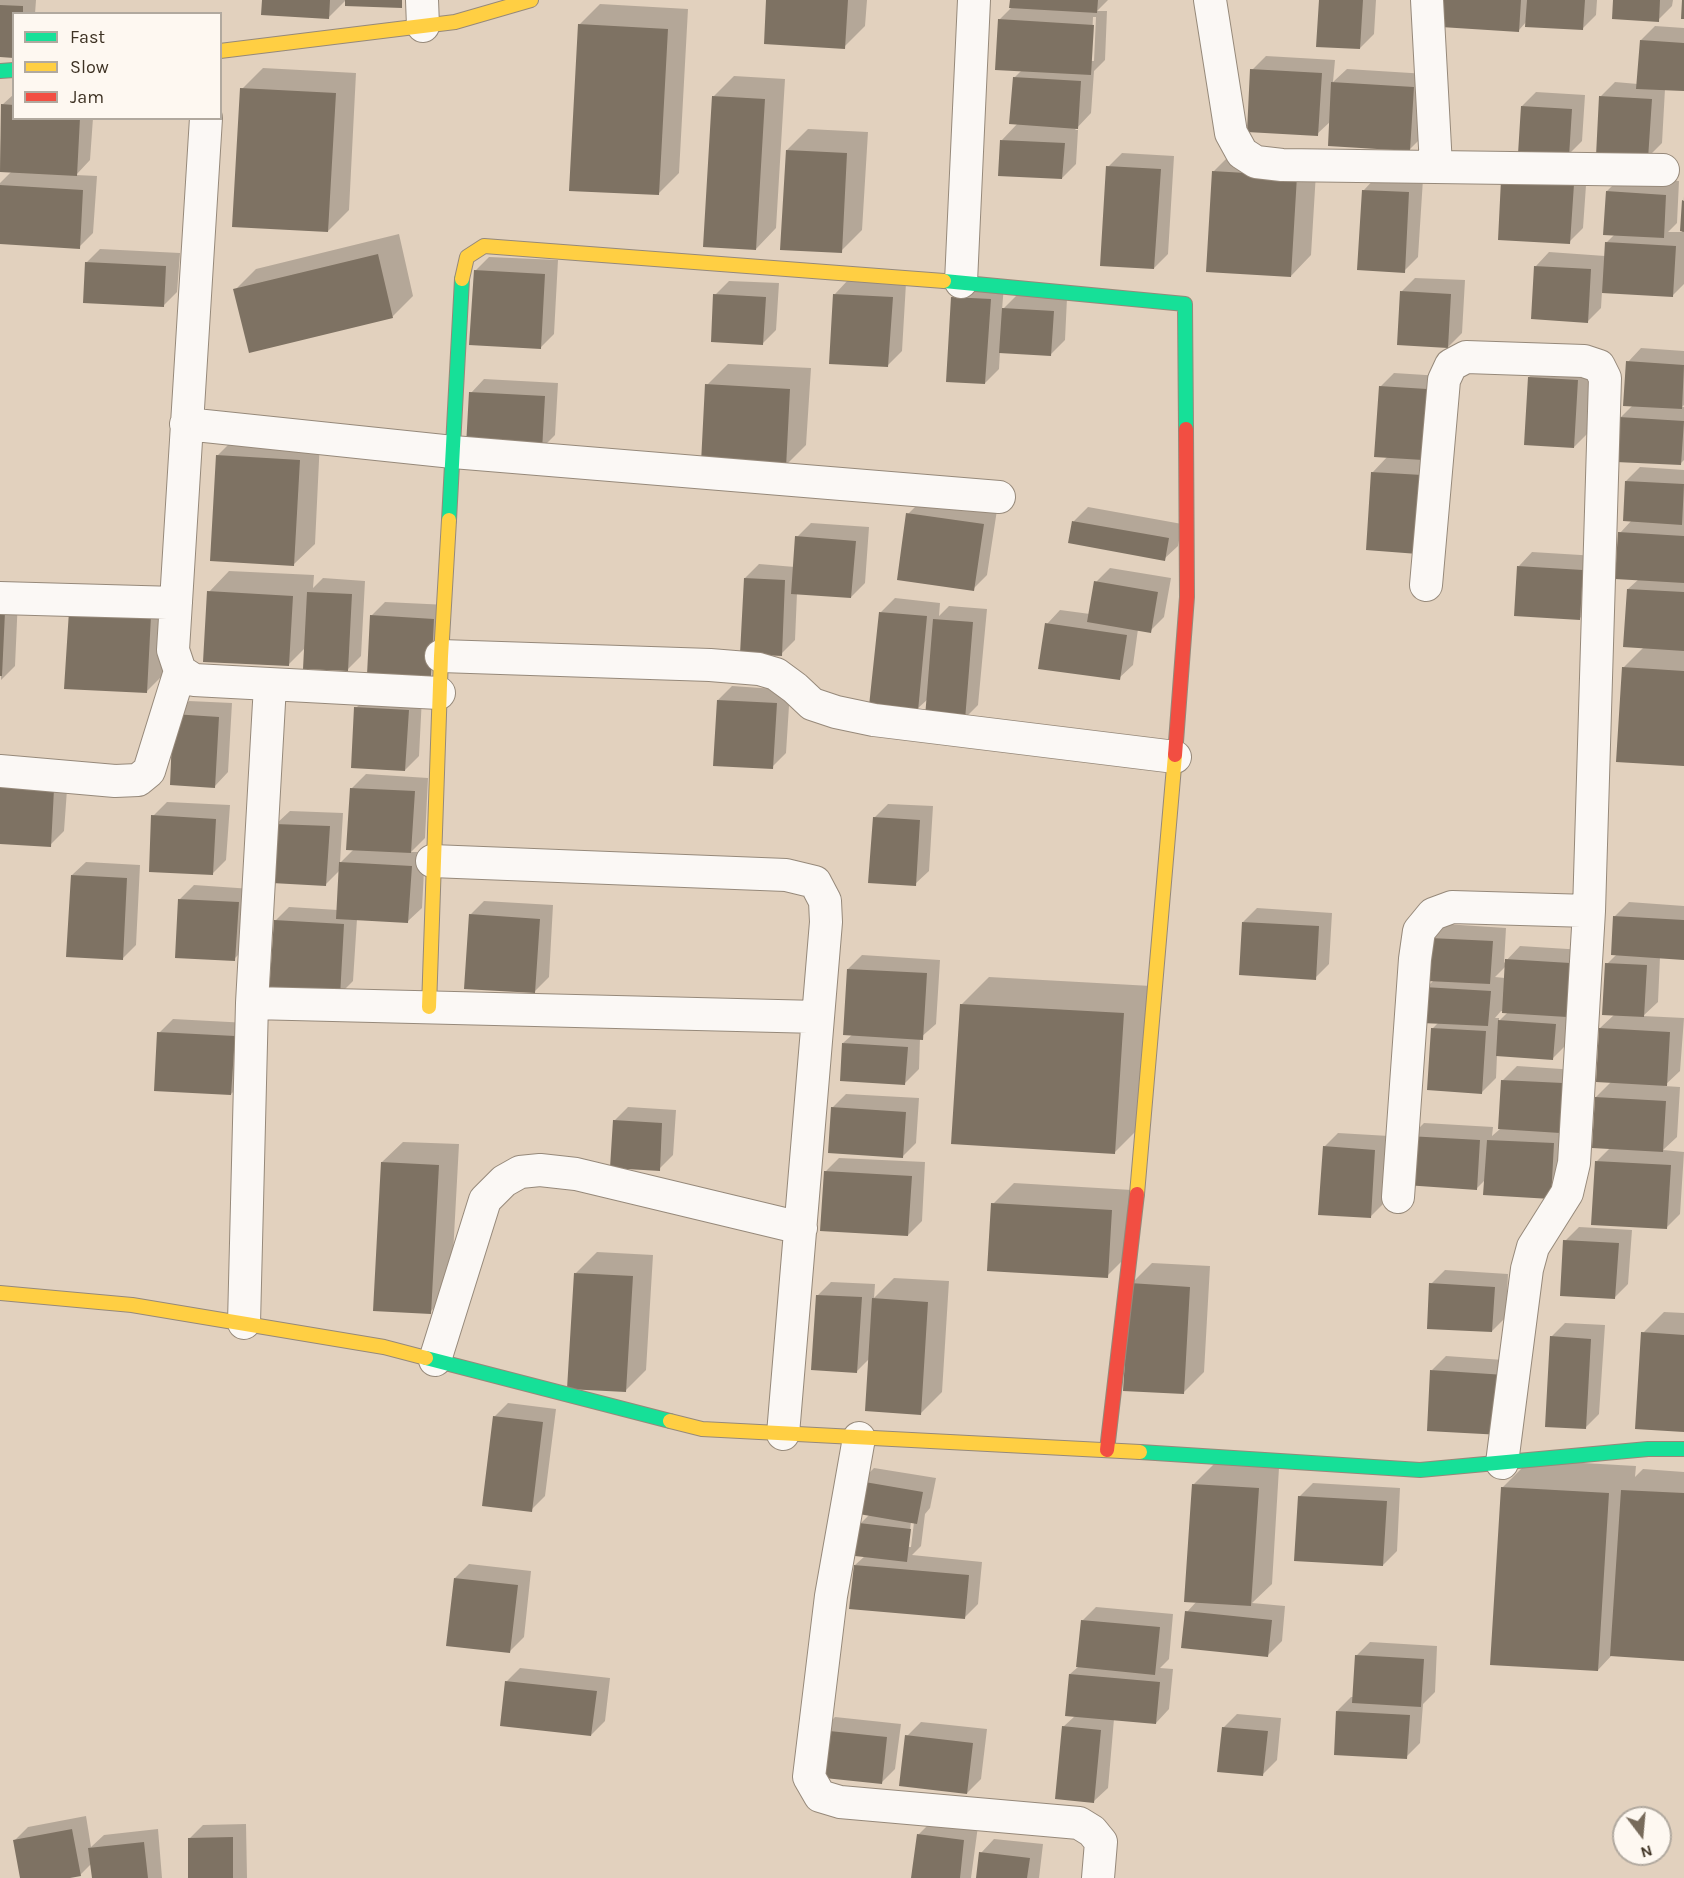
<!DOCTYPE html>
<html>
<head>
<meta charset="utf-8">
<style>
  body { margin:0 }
  #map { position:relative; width:1684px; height:1878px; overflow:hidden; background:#e2d1be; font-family:Karla,sans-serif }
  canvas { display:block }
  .legend { position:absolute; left:12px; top:12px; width:210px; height:108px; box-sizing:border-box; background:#fef8f1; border:2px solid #b1a99f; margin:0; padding:8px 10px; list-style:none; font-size:18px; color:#3e3224 }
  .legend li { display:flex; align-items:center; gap:12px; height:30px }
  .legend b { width:30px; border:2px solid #b1a99f }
  .north { position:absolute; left:1612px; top:1806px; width:60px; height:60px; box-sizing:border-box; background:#fef8f1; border:2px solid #b1a99f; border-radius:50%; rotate:164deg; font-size:16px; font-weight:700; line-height:24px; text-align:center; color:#3e3224 }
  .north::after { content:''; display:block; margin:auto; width:21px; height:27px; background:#776a5a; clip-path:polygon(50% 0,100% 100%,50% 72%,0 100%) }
</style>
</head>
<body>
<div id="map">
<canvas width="1684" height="1878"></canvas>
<ul class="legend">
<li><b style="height:8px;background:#16e098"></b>Fast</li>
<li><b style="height:8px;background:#ffcf43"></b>Slow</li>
<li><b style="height:8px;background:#f24e42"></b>Jam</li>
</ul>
<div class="north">N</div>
</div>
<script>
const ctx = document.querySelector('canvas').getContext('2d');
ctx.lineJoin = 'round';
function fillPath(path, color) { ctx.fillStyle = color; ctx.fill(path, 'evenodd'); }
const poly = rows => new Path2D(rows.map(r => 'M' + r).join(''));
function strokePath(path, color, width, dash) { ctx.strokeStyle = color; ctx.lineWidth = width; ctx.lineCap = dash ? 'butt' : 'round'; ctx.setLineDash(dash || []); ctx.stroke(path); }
fillPath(poly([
  [0,0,36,0,35,14,14,14,0,56],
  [264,0,346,0,329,17],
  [768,0,867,0,865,26,844,47],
  [1011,0,1108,0,1097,11,1107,11,1105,60,1094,71,1091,113,1075,130,1078,130,1076,164,1062,178,1002,140,1018,123,1014,78,1022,70,999,20,1011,8],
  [1093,17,1096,17,1094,61,1091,61],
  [1320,0,1376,0,1374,34,1360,48],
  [1444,0,1597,0,1596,15,1582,29,1527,21,1519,30],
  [1615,0,1673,0,1672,6,1658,20],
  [600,4,688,9,679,173,658,194,579,25],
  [1655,26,1684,28,1684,90,1665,89,1662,143,1648,157,1601,96,1615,82,1638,84,1641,40],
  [1266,56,1335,60,1333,82,1347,69,1427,74,1424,135,1410,149,1331,121,1317,134,1252,70],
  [263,68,356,73,349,210,328,231,242,89],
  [734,76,785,79,776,228,756,249,713,97],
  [1536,92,1585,95,1582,141,1568,155,1522,106],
  [14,94,14,118,93,118,90,160,76,175,97,176,93,233,79,247,0,243,0,183,12,171,0,170,2,105],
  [808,129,868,132,862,230,841,251,787,150],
  [1234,151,1317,156,1311,255,1291,276,1213,172],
  [1122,153,1174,156,1168,254,1154,268,1108,167],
  [1587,171,1583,228,1569,242,1499,238],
  [1377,176,1423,179,1418,257,1404,271,1364,190],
  [1621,177,1679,181,1677,223,1668,232,1682,232,1684,196,1684,284,1673,295,1602,291,1601,308,1587,322,1536,266,1549,252,1605,256,1606,243,1615,234,1607,191],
  [399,234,413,296,392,317,235,290,256,269],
  [100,249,180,253,177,292,163,306,86,263],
  [489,257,558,260,554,334,540,348,475,271],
  [1415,278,1465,280,1462,333,1448,347,1401,292],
  [848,280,906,283,902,351,888,365,835,294],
  [729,281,779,283,776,330,762,344,715,295],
  [1004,285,1002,310,1017,295,1067,298,1065,340,1051,354,1000,351,999,369,985,383,952,297],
  [1641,348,1684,351,1684,405,1682,407,1684,407,1684,460,1680,464,1620,418,1633,405,1628,362],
  [1543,363,1592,366,1588,433,1574,447,1529,377],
  [728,364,811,368,806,445,785,466,707,385],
  [1394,373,1441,376,1437,445,1421,460,1436,461,1431,538,1372,473,1388,456,1380,387],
  [484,379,558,383,555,435,541,449,471,393],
  [238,435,320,440,315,544,294,564,217,456],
  [1640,467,1684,470,1684,764,1623,668,1644,647,1628,589,1639,579,1620,533,1632,520,1626,481],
  [922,500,997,510,987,575,973,589,908,514],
  [1088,507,1182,524,1178,546,1164,559,1069,542,1074,521],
  [811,523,869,527,865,583,851,597,797,593,795,640,781,654,745,578,759,564,795,567,797,537],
  [1532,552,1597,556,1594,604,1580,618,1519,566],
  [1110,568,1171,578,1164,617,1150,631,1138,629,1133,665,1119,678,1047,624,1060,610,1090,614,1096,582],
  [229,571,314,575,313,588,323,578,365,581,361,656,347,670,306,647,289,664,209,592],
  [172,595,167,671,146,692,65,687],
  [0,598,18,598,15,666,1,680],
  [895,598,940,603,939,616,949,606,987,609,978,705,964,719,928,699,917,709,881,612],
  [385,602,448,605,444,663,371,616],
  [732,686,790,690,786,753,772,767,718,700],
  [370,694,422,697,419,756,405,770,356,708],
  [189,701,232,703,228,772,215,786,175,715],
  [366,774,428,778,425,838,411,852,425,852,422,908,408,921,357,919,353,981,339,995,275,921,289,907,338,910,340,870,326,884,276,824,290,811,343,813,340,863,354,849,352,788],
  [68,776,64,831,50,845,0,842,0,810],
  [167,802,230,805,226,860,212,874,153,816],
  [888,804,933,806,929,871,915,884,874,818],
  [86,862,140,865,136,945,122,959,72,875],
  [194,885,252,889,248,945,234,959,180,899],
  [484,901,553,905,549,977,535,991,470,915],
  [1629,902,1684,906,1684,958,1660,957,1658,1002,1643,1016,1684,1018,1680,1071,1664,1086,1680,1087,1677,1137,1663,1150,1684,1152,1680,1214,1667,1227,1597,1161,1610,1148,1596,1097,1612,1081,1600,1028,1615,1014,1607,964,1617,954,1615,916],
  [1257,908,1332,913,1329,964,1315,978,1243,922],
  [1445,924,1506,928,1504,963,1520,946,1584,950,1567,1044,1553,1058,1497,1055,1496,1078,1482,1092,1432,1029,1439,1022,1426,988,1434,980,1431,938],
  [1506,966,1505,978,1495,977],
  [1501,1011,1508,1012,1499,1021,1499,1018,1495,1018],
  [862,955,940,960,936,1024,920,1038,919,1069,905,1083,843,1043,853,1034,848,969],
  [989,977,1151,986,1142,1125,1115,1152,961,1005],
  [173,1019,248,1023,245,1080,231,1094,159,1033],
  [1517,1066,1576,1070,1567,1130,1550,1197,1486,1179,1476,1189,1410,1137,1424,1123,1493,1127,1492,1136,1500,1129,1503,1080],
  [846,1094,919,1098,916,1143,902,1157,832,1108],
  [628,1107,676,1110,673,1155,659,1169,614,1121],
  [1338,1133,1389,1136,1384,1203,1370,1217,1324,1147],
  [403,1142,459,1144,451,1291,430,1312,382,1162],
  [839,1158,925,1162,922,1221,908,1235,825,1172],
  [1014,1183,1132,1190,1128,1255,1107,1276,993,1204],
  [1579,1227,1632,1230,1628,1284,1614,1298,1565,1241],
  [597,1252,653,1255,646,1370,625,1391,576,1273],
  [1152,1263,1210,1266,1204,1372,1183,1393,1131,1284],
  [1445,1270,1508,1274,1506,1317,1492,1331,1431,1284],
  [894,1278,949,1281,942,1392,921,1413,870,1358,857,1371,817,1296,831,1282,875,1284,874,1298],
  [1664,1312,1684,1313,1684,1430,1643,1333],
  [1565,1323,1605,1325,1599,1414,1585,1428,1551,1337],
  [1446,1356,1518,1361,1501,1434,1432,1370],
  [508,1403,556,1409,545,1496,531,1510,494,1417],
  [1530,1460,1636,1466,1635,1477,1643,1469,1684,1472,1684,1659,1612,1655,1598,1670,1502,1488],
  [1214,1464,1279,1468,1272,1584,1252,1603,1285,1606,1282,1641,1268,1655,1187,1612,1197,1601,1193,1485],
  [874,1468,936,1478,930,1508,925,1514,921,1546,912,1555,982,1562,978,1604,964,1618,855,1565,865,1556,860,1524,870,1514,860,1482],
  [911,1522,914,1522,911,1547,908,1547],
  [1313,1483,1400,1488,1397,1551,1383,1565,1299,1497],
  [469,1564,531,1571,524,1637,510,1651,455,1578],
  [1096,1607,1173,1614,1169,1659,1160,1668,1173,1669,1169,1709,1156,1723,1114,1719,1108,1788,1094,1801,1063,1727,1075,1716,1070,1674,1078,1667,1082,1621],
  [1370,1642,1437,1646,1435,1692,1423,1704,1420,1743,1406,1757,1337,1711,1351,1697,1354,1697,1356,1656],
  [520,1668,610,1678,605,1721,591,1735,506,1682],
  [1237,1714,1281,1718,1277,1760,1263,1774,1223,1728],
  [835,1717,901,1724,895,1769,881,1783,821,1731],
  [921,1722,987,1729,981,1779,967,1793,907,1736],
  [86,1816,91,1847,104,1835,158,1829,162,1878,93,1878,92,1863,80,1875,63,1878,22,1878,14,1841,28,1827],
  [932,1821,978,1826,971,1878,913,1878,918,1835],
  [246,1824,247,1878,190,1878,189,1839,203,1825],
  [994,1839,1043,1844,1039,1878,977,1878,981,1853]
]), '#0003');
fillPath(poly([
  [262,0,330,0,329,19,261,15],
  [345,0,402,0,402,8,345,6],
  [766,0,848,0,845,49,764,44],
  [1010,0,1098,0,1097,13,1009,8],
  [1319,0,1363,0,1360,49,1316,47],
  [1443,0,1521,0,1519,32,1441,27],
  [1527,0,1585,0,1583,30,1525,27],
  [1613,0,1660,0,1659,22,1612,19],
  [1682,0,1684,0,1684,19,1681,19],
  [0,5,23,6,23,14,14,14,14,58,0,57],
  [998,19,1094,25,1091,75,995,70],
  [578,24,668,29,659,195,569,191],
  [1640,40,1684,43,1684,91,1636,89],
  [1250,69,1322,73,1318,136,1247,132],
  [1013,77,1081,81,1078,129,1009,124],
  [1331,82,1414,87,1410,151,1328,146],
  [240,88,336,93,328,232,232,227],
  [712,96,765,99,756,250,703,247],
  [1599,96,1652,99,1648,159,1596,156],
  [1,104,14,105,14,118,80,118,77,176,0,172],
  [1521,106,1572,109,1569,157,1518,154],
  [1000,140,1065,143,1062,179,998,176],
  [786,150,847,153,842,253,780,250],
  [1106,166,1161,169,1154,269,1100,266],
  [1212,171,1297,176,1291,277,1206,272],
  [1501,180,1574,184,1570,244,1498,240],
  [0,185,83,190,80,249,0,244],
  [1362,190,1409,192,1405,273,1357,270],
  [1606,191,1666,195,1664,238,1603,235],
  [1682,200,1684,201,1684,232,1680,231],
  [1605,242,1676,246,1673,297,1602,293],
  [378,254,393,318,249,353,233,289],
  [85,262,166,266,164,307,83,303],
  [1534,266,1591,269,1588,323,1531,319],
  [474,270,545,274,541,349,469,345],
  [1400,291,1451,294,1448,348,1397,345],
  [713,294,766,297,763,345,711,342],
  [833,294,893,297,888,367,829,364],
  [951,297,991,299,985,384,946,382],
  [1002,308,1054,311,1051,356,999,353],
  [1626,361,1684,365,1682,409,1623,406],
  [1528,377,1578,380,1574,448,1524,445],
  [705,384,790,389,786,468,701,463],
  [1379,386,1427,389,1423,460,1374,457],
  [469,392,545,396,542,451,466,446],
  [1619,417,1684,421,1681,465,1616,462],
  [216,455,300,460,294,566,210,561],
  [1371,472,1422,475,1418,554,1366,550],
  [1625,481,1684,484,1682,525,1623,521],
  [906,513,984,524,974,591,897,580],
  [1072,521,1169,538,1165,561,1068,543],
  [1618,532,1684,536,1684,583,1615,579],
  [795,536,856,541,851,598,791,594],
  [1517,566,1583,570,1580,620,1514,616],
  [744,578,785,580,782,656,740,654],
  [1094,581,1158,592,1151,633,1087,622],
  [1627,589,1684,592,1684,651,1623,647],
  [207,591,293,596,289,666,203,662],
  [307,592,352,594,348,671,303,669],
  [69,611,151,616,147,693,64,689],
  [0,612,5,612,2,676,0,676],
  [879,612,927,616,918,711,869,706],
  [370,615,434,619,431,678,367,675],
  [933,619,973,622,965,720,925,717],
  [1045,623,1127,635,1120,680,1038,669],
  [1622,667,1684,671,1684,766,1616,762],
  [717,700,777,703,773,769,713,766],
  [354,707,409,710,405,771,351,768],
  [173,714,219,717,215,788,170,785],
  [0,786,54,789,51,847,0,844],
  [350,788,415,791,411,853,346,850],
  [151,815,216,819,213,875,149,872],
  [873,817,920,820,916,886,868,883],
  [275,824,330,826,326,886,272,883],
  [339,862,412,866,408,923,336,919],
  [71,875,127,878,123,960,66,957],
  [178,899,239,902,235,961,175,958],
  [469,914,540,919,535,993,464,989],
  [1613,916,1684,920,1684,960,1611,955],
  [274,920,344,924,340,997,269,993],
  [1242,922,1319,926,1316,980,1239,975],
  [1430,938,1493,941,1490,984,1427,981],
  [1505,959,1570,963,1567,1017,1502,1013],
  [1605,963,1647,965,1644,1017,1602,1015],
  [847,969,927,973,923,1040,843,1035],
  [1424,987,1491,991,1488,1026,1422,1023],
  [960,1004,1124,1013,1115,1154,951,1144],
  [1498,1020,1556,1024,1553,1060,1496,1056],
  [1431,1028,1486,1031,1482,1094,1427,1090],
  [1599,1028,1670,1032,1667,1086,1596,1082],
  [157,1032,235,1036,231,1095,154,1091],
  [842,1043,908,1047,905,1085,840,1081],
  [1501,1080,1563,1083,1560,1133,1498,1129],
  [1595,1097,1666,1101,1663,1152,1592,1148],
  [831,1107,906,1112,903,1158,828,1153],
  [613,1120,662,1123,660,1171,610,1168],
  [1408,1136,1480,1140,1477,1190,1405,1185],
  [1487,1140,1554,1143,1551,1199,1483,1195],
  [1323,1146,1375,1150,1371,1218,1318,1215],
  [1595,1161,1671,1165,1667,1229,1591,1225],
  [381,1162,439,1165,431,1314,373,1311],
  [824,1171,912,1176,908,1236,820,1231],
  [991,1203,1112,1210,1108,1278,987,1271],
  [1563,1240,1619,1243,1615,1299,1560,1296],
  [574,1273,633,1276,626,1392,567,1389],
  [1130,1283,1190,1287,1184,1394,1123,1391],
  [1429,1283,1495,1287,1492,1332,1427,1329],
  [816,1295,862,1297,857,1373,811,1370],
  [872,1298,928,1302,921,1415,865,1411],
  [1641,1332,1684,1335,1684,1432,1635,1429],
  [1550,1336,1591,1339,1586,1429,1545,1427],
  [1430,1370,1505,1375,1502,1435,1427,1431],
  [493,1416,543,1422,532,1512,482,1506],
  [859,1481,923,1492,917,1524,853,1513],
  [1192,1484,1259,1488,1251,1606,1184,1602],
  [1501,1487,1609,1493,1598,1671,1490,1665],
  [1621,1490,1684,1493,1684,1661,1610,1656],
  [1298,1496,1387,1501,1383,1566,1294,1561],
  [859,1523,911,1529,907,1562,855,1556],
  [854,1565,969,1575,965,1619,849,1609],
  [454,1578,518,1585,510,1653,446,1646],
  [1185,1611,1272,1620,1268,1657,1181,1648],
  [1081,1620,1160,1627,1155,1675,1076,1667],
  [1355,1655,1424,1659,1421,1707,1352,1703],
  [1069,1674,1160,1682,1156,1724,1065,1716],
  [505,1681,597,1691,591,1736,500,1726],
  [1336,1711,1410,1715,1407,1759,1334,1755],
  [1062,1726,1101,1730,1094,1803,1055,1799],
  [1222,1727,1268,1731,1263,1776,1217,1772],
  [820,1730,887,1737,882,1784,815,1777],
  [905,1735,973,1743,967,1794,899,1786],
  [72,1829,81,1876,70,1878,20,1878,13,1840],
  [917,1834,964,1840,960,1878,911,1878],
  [233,1837,233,1878,188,1878,188,1838],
  [144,1842,148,1878,92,1878,88,1848],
  [979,1852,1030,1858,1027,1878,976,1878]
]), '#7e7263');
const street = poly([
  [422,0,423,26],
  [1210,0,1231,133,1242,153,1256,162,1282,165,1663,170],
  [1427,0,1436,166],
  [206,118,173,650,180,671,194,680,439,693],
  [961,282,974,0],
  [186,424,453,452,999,497],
  [1426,585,1444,380,1451,365,1466,357,1584,361,1599,366,1605,378,1589,911,1574,1163,1567,1193,1533,1247,1527,1269,1502,1463],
  [0,598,176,603],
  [441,656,710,665,759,669,776,674,795,688,812,704,836,712,874,720,1175,757],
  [0,771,115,781,138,780,149,771,180,671],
  [432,861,786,875,815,882,825,901,826,922,783,1434],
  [252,1003,818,1017],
  [1398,1197,1415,959,1419,931,1433,914,1452,907,1589,911],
  [244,1323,252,1003,270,685],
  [435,1360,485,1200,504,1181,520,1172,540,1170,576,1174,801,1228],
  [859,1438,831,1596,809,1777,820,1796,840,1802,1079,1823,1092,1831,1101,1842,1098,1878]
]);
const fast = poly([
  [0,71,14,70],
  [944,281,1185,304,1186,429],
  [449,520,462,279],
  [426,1358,670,1421],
  [1140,1452,1420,1470,1648,1449,1684,1449]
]);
const slow = poly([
  [220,51,455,22,531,0],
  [462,279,467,257,484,246,944,281],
  [429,1007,441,656,449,520],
  [1137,1194,1175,755],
  [0,1293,132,1305,384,1347,426,1358],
  [670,1421,702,1429,1140,1452]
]);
const jam = poly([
  [1175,755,1187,597,1186,429],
  [1107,1450,1137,1194]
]);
strokePath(street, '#96897a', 34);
strokePath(fast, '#96897a', 16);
strokePath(slow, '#96897a', 16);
strokePath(jam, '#96897a', 16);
strokePath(street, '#fbf8f5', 32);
strokePath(fast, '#16e098', 14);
strokePath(slow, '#ffcf43', 14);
strokePath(jam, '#f24e42', 14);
</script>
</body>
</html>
